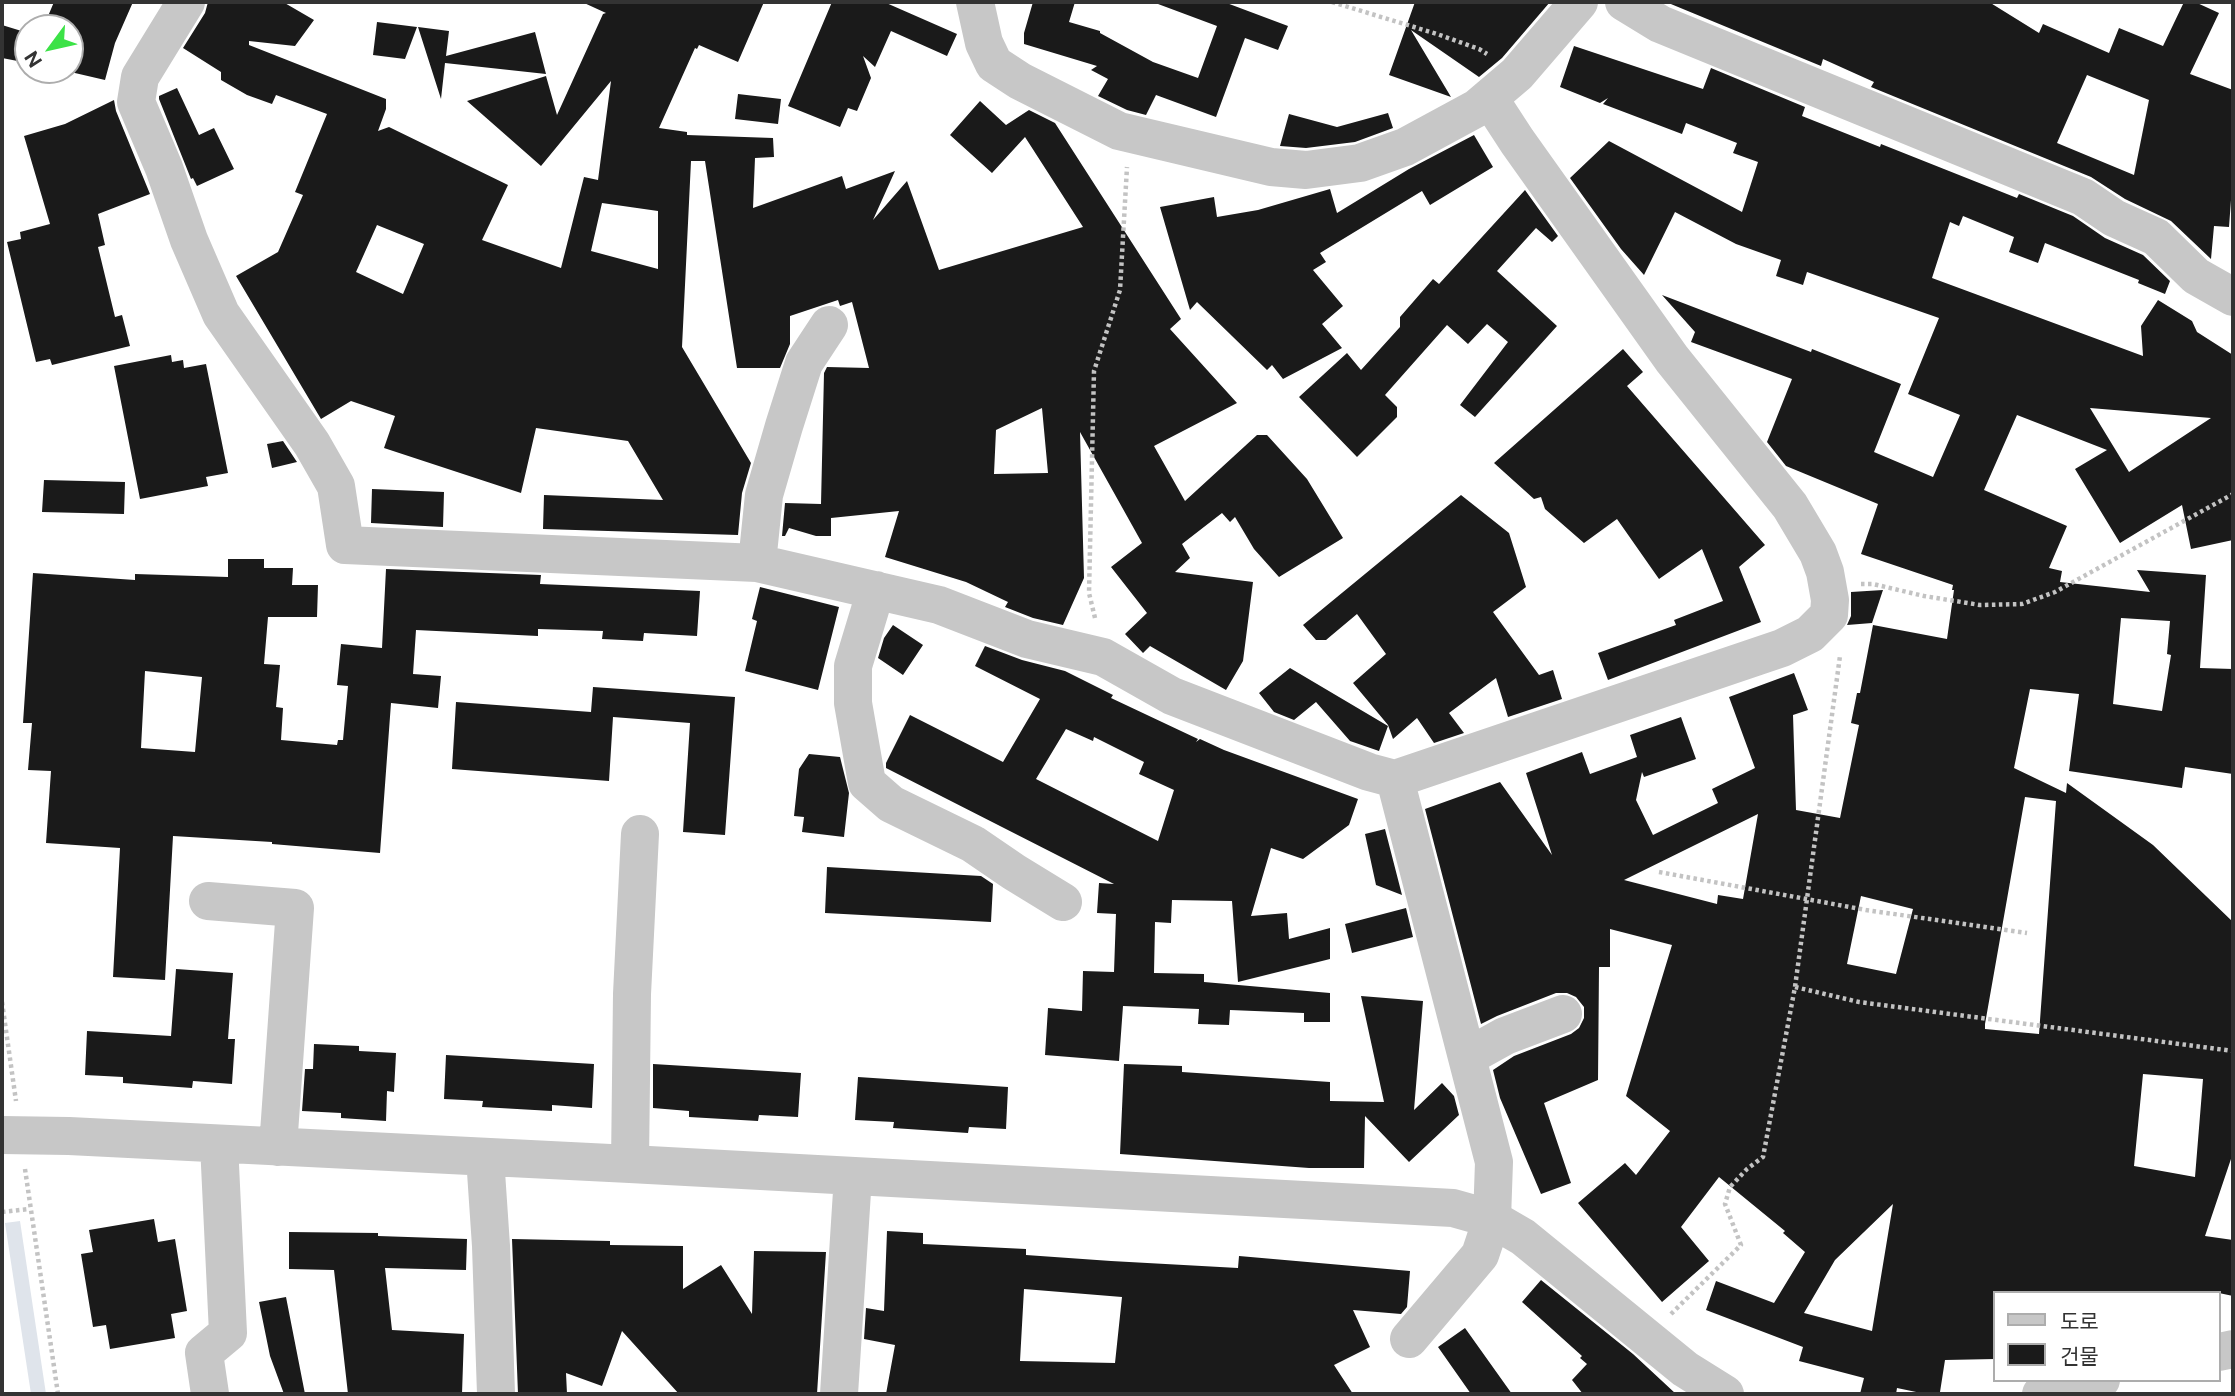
<!DOCTYPE html>
<html>
<head>
<meta charset="utf-8">
<style>
  body { margin:0 }
  #map { position:relative; width:2235px; height:1396px; overflow:hidden; background:#fff; font-family:"Public Sans","Noto Sans KR",sans-serif }
  canvas { display:block }
  .frame { position:absolute; inset:0; border:4px solid #333; pointer-events:none }
  .legend { position:absolute; left:1993px; top:1291px; width:228px; height:91px; box-sizing:border-box; background:#fff; border:2px solid #adadad; margin:0; padding:9px 12px; list-style:none; font-size:21px; color:#333 }
  .legend li { display:flex; align-items:center; gap:14px; height:35px }
  .legend b { width:35px; border:2px solid #adadad }
  .north { position:absolute; left:14px; top:14px; width:70px; height:70px; box-sizing:border-box; background:#fff; border:2px solid #adadad; border-radius:50%; rotate:237deg; font-size:19px; font-weight:700; line-height:28px; text-align:center; color:#333 }
  .north::after { content:''; display:block; margin:auto; width:24px; height:32px; background:#3ce247; clip-path:polygon(50% 0,100% 100%,50% 72%,0 100%) }
</style>
</head>
<body>
<div id="map">
<canvas width="2235" height="1396"></canvas>
<div class="frame"></div>
<ul class="legend">
<li><b style="height:9px;background:#c7c7c7"></b>도로</li>
<li><b style="height:19px;background:#1a1a1a"></b>건물</li>
</ul>
<div class="north">N</div>
</div>
<script>
const ctx = document.querySelector('canvas').getContext('2d');
ctx.lineJoin = 'round';
function fillPath(path, color) { ctx.fillStyle = color; ctx.fill(path, 'evenodd'); }
const poly = rows => new Path2D(rows.map(r => 'M' + r).join(''));
function strokePath(path, color, width, dash) { ctx.strokeStyle = color; ctx.lineWidth = width; ctx.lineCap = dash ? 'butt' : 'round'; ctx.setLineDash(dash || []); ctx.stroke(path); }
fillPath(poly([
  [20,1221,46,1394,31,1394,5,1223]
]), '#dfe4eb');
fillPath(poly([
  [54,2,133,2,115,43,105,80,62,70,70,70,70,28,43,28],
  [208,2,283,2,314,20,295,46,249,41,249,45,386,99,386,109,378,131,389,127,508,185,482,240,561,268,584,177,598,180,611,81,541,166,467,101,546,76,557,115,603,14,606,13,582,2,764,2,738,62,699,45,697,49,695,48,659,128,687,132,687,135,773,138,774,157,755,158,753,208,842,176,846,189,895,171,873,220,907,181,939,270,1083,227,1025,137,992,173,950,135,980,101,1006,125,1029,110,1055,123,1181,319,1170,329,1237,403,1154,446,1185,501,1257,435,1267,435,1307,479,1343,538,1279,577,1254,549,1235,517,1230,522,1222,513,1182,544,1190,558,1175,572,1253,582,1243,661,1226,690,1150,646,1143,653,1125,634,1147,613,1111,567,1142,543,1080,432,1084,578,1063,625,1033,618,1005,607,1008,602,966,582,885,557,899,511,831,518,831,536,816,536,789,528,785,536,782,536,785,503,821,504,824,373,827,367,869,368,852,302,840,306,838,300,790,316,790,344,780,368,737,368,705,161,691,161,682,347,751,463,742,493,738,535,543,529,544,495,663,500,628,441,536,428,521,493,384,448,395,416,351,401,321,419,318,414,236,276,278,252,303,195,295,192,327,114,276,95,272,104,247,95,221,80,221,72,183,48,205,13],
  [602,203,658,211,658,269,591,251],
  [377,225,424,244,403,294,356,272],
  [1042,408,1048,473,994,474,996,430],
  [832,2,884,2,957,34,947,56,891,31,875,67,863,56,871,78,857,111,848,108,840,127,788,106],
  [1033,2,1075,2,1069,22,1100,31,1100,33,1153,62,1198,78,1217,26,1158,4,1158,2,1224,2,1288,26,1278,50,1245,38,1216,117,1156,95,1146,115,1127,110,1098,96,1108,79,1091,70,1097,66,1024,44,1024,33],
  [1415,2,1550,2,1502,58,1479,77,1411,30,1451,97,1389,75],
  [1666,2,1989,2,2039,33,2043,24,2109,53,2119,28,2163,46,2184,2,2195,2,2219,13,2190,74,2233,90,2233,173,2229,227,2214,226,2211,259,2171,221,2125,199,2091,177,1871,87,1874,82,1823,59,1821,66],
  [2087,75,2149,100,2134,175,2057,143],
  [377,22,417,27,405,59,373,55],
  [2,25,28,33,28,63,2,58],
  [418,27,449,31,446,56,535,32,546,74,445,63,441,99],
  [1574,46,1703,89,1711,68,1805,107,1802,116,1880,147,1881,144,2017,198,2019,194,2073,216,2105,238,2143,255,2170,281,2165,294,2138,283,2139,280,2045,243,2038,263,2009,252,2014,237,1963,216,1959,226,1950,222,1932,278,2143,356,2141,326,2158,300,2192,321,2197,332,2233,355,2233,540,2191,549,2182,505,2120,543,2075,469,2107,450,2017,415,1984,490,2067,526,2049,568,2062,571,2060,582,2150,592,2137,570,2206,575,2200,668,2233,669,2233,774,2185,767,2182,788,2069,771,2079,694,2030,689,2014,768,2066,793,2067,783,2153,845,2233,922,2233,1153,2205,1236,2233,1240,2233,1296,2219,1293,1995,1293,1995,1359,1945,1360,1940,1392,1921,1393,1897,1388,1896,1394,1860,1394,1864,1378,1799,1361,1803,1347,1706,1310,1716,1281,1774,1303,1805,1252,1783,1233,1785,1231,1719,1177,1681,1227,1709,1261,1662,1302,1578,1203,1625,1163,1636,1175,1670,1131,1626,1096,1672,945,1610,929,1610,967,1599,967,1598,1080,1544,1103,1571,1183,1541,1194,1500,1098,1493,1070,1514,1056,1571,1034,1579,1028,1584,1018,1584,1007,1576,997,1567,993,1556,993,1497,1016,1481,1024,1425,809,1500,782,1552,855,1526,773,1582,752,1590,774,1637,757,1630,735,1681,717,1696,759,1644,777,1642,772,1636,800,1653,835,1718,803,1712,789,1755,768,1729,697,1794,673,1808,710,1793,715,1796,810,1840,818,1859,725,1851,723,1857,693,1860,693,1873,625,1947,639,1954,590,1952,590,1953,585,1861,554,1878,504,1786,466,1767,442,1792,379,1691,342,1695,332,1662,295,1811,352,1812,349,1901,384,1874,452,1933,477,1960,415,1908,394,1939,318,1807,272,1803,285,1776,276,1781,260,1736,244,1675,212,1644,275,1621,249,1570,178,1609,141,1742,212,1758,162,1733,153,1737,143,1686,123,1682,134,1603,104,1608,98,1600,103,1560,87],
  [2090,408,2211,418,2129,472],
  [2121,618,2170,621,2167,654,2171,655,2162,711,2113,704],
  [2025,797,2056,801,2039,1034,1985,1029,1985,1024],
  [1758,814,1743,899,1718,895,1717,904,1624,880],
  [1861,896,1913,909,1896,974,1847,964],
  [2143,1074,2203,1079,2195,1177,2134,1166],
  [1893,1204,1872,1331,1804,1313,1835,1260],
  [177,88,199,135,214,128,234,169,197,186,193,178,191,179,159,99,159,96],
  [738,94,781,99,778,124,735,119],
  [114,100,116,111,150,194,98,214,105,245,98,247,115,317,122,315,130,346,52,365,50,359,36,362,7,242,21,239,20,232,50,224,24,136,65,124],
  [1388,113,1393,128,1355,142,1306,148,1280,146,1289,114,1337,127],
  [1474,135,1493,167,1430,205,1422,191,1320,253,1326,262,1313,270,1343,306,1322,324,1342,348,1283,379,1272,365,1267,370,1197,302,1190,310,1160,207,1214,197,1217,217,1258,210,1330,189,1337,213,1409,169],
  [1525,190,1558,236,1552,242,1536,228,1497,271,1557,326,1475,417,1460,405,1508,342,1487,324,1468,344,1447,325,1385,395,1397,407,1397,417,1357,457,1299,397,1347,353,1361,370,1400,327,1400,317,1433,279,1439,284],
  [1623,349,1643,372,1627,386,1765,545,1739,567,1761,622,1608,680,1598,653,1676,625,1674,620,1723,601,1702,549,1659,579,1617,519,1584,543,1545,509,1541,497,1534,499,1494,463],
  [171,355,172,362,183,360,184,368,206,364,228,473,206,477,208,486,140,499,114,366],
  [283,441,297,462,272,468,267,444],
  [44,480,125,482,124,514,42,512],
  [372,489,444,492,443,527,371,523],
  [1461,495,1509,533,1526,587,1493,612,1539,675,1553,670,1562,699,1508,717,1496,678,1449,713,1464,733,1434,743,1417,718,1393,739,1388,725,1353,683,1386,654,1357,614,1326,640,1316,640,1303,625],
  [228,559,264,559,264,568,293,568,292,585,318,585,317,617,268,617,264,664,280,665,276,707,283,708,281,740,337,745,338,740,343,740,348,686,337,685,341,644,382,648,386,569,541,575,540,584,700,591,697,636,644,633,643,641,602,639,603,631,538,629,538,636,416,630,413,674,441,676,438,708,391,703,380,853,272,844,272,842,173,836,165,980,113,977,120,848,46,843,51,771,28,770,32,723,23,723,33,573,135,580,135,574,228,577],
  [145,671,202,677,195,752,141,748],
  [760,587,839,607,818,690,745,671,757,621,752,619],
  [1883,590,1872,623,1847,625,1851,616,1851,592],
  [893,625,923,645,903,675,878,658,884,638],
  [985,646,1022,660,1065,671,1113,695,1111,698,1198,739,1196,742,1200,739,1224,750,1358,799,1349,825,1303,859,1271,848,1251,916,1287,913,1289,939,1330,928,1330,959,1238,982,1232,901,1172,900,1171,923,1155,922,1154,973,1204,974,1204,982,1330,993,1330,1022,1304,1022,1304,1013,1230,1010,1229,1025,1198,1024,1199,1009,1123,1006,1119,1061,1045,1055,1048,1008,1082,1011,1083,971,1114,972,1116,914,1097,913,1099,883,1114,884,886,768,886,763,910,715,1003,762,1040,699,975,666],
  [1066,729,1093,741,1094,737,1144,762,1139,774,1174,790,1158,841,1036,779],
  [1290,668,1388,726,1379,751,1350,741,1316,702,1294,720,1274,712,1259,693],
  [593,687,735,697,725,835,683,832,690,723,613,717,609,781,452,769,456,702,591,712],
  [809,754,840,757,849,793,844,837,802,832,804,817,794,816,799,769],
  [1385,829,1402,895,1376,885,1365,834],
  [827,867,981,876,993,884,991,922,825,913],
  [1406,908,1413,937,1352,953,1345,924],
  [176,969,233,973,228,1039,235,1039,232,1084,193,1081,192,1088,123,1083,123,1077,85,1075,87,1031,171,1036],
  [1361,996,1423,1001,1414,1110,1442,1083,1454,1096,1459,1115,1409,1162,1365,1116,1364,1168,1309,1168,1120,1154,1124,1064,1182,1066,1182,1072,1330,1082,1330,1101,1384,1102],
  [314,1044,359,1046,359,1051,396,1053,394,1092,387,1091,386,1121,341,1118,341,1113,302,1111,305,1069,313,1069],
  [446,1055,594,1064,592,1108,552,1105,552,1111,482,1107,483,1101,444,1099],
  [653,1064,801,1073,798,1117,759,1115,758,1121,689,1117,689,1111,653,1108],
  [858,1077,1008,1087,1006,1129,969,1127,968,1133,893,1128,894,1122,855,1120],
  [154,1219,158,1242,175,1239,187,1311,171,1314,175,1338,110,1349,106,1325,93,1327,81,1254,93,1252,89,1230],
  [887,1231,923,1233,923,1244,1026,1249,1026,1255,1111,1261,1238,1268,1239,1256,1410,1271,1407,1307,1401,1314,1353,1310,1370,1347,1334,1365,1353,1394,886,1394,895,1345,864,1339,866,1308,884,1311],
  [1024,1289,1122,1297,1115,1363,1020,1361],
  [289,1232,378,1233,378,1236,467,1239,466,1270,385,1268,392,1330,464,1334,462,1394,348,1394,334,1270,289,1269],
  [512,1239,610,1241,610,1245,683,1246,683,1289,721,1265,752,1314,754,1251,826,1252,817,1394,679,1394,622,1331,602,1386,566,1373,567,1394,518,1394],
  [1541,1280,1633,1354,1676,1394,1583,1394,1572,1380,1587,1364,1580,1358,1582,1356,1522,1302],
  [286,1297,305,1394,284,1394,270,1356,259,1302],
  [1465,1328,1512,1394,1471,1394,1438,1347]
]), '#1a1a1a');
strokePath(poly([
  [1332,2,1437,34,1479,49,1487,54],
  [1861,584,1873,584,1924,596,1980,605,2022,604,2055,592,2233,494],
  [1095,618,1089,593,1094,371,1120,290,1127,167],
  [1659,872,1866,910,2027,933],
  [1795,987,1859,1002,2233,1051],
  [2,1002,16,1101],
  [25,1169,58,1394],
  [2,1212,29,1209],
  [1671,1314,1741,1245,1725,1204,1730,1187,1747,1169,1763,1157,1795,987,1840,656]
]), '#c3c3c3', 4.5, [3.5, 3.5]);
strokePath(poly([
  [186,2,140,77,136,102,164,168,189,240,221,314,312,444,336,486,345,545,757,563,939,605,1027,639,1103,657,1172,696,1369,772,1395,779,1782,648,1810,634,1829,615,1830,600,1825,572,1818,553,1790,506,1672,359,1517,141,1489,98],
  [975,2,984,43,994,64,1020,81,1119,131,1271,167,1306,170,1360,163,1405,147,1477,108,1517,74,1579,2],
  [1624,2,1660,24,2083,197,2114,218,2156,237,2196,276,2233,297],
  [757,563,764,495,784,426,804,363,829,325],
  [876,590,853,666,853,703,867,783,891,804,973,844,1014,872,1063,902],
  [1395,779,1494,1162,1492,1219,1480,1255,1409,1339],
  [208,901,295,908,278,1147],
  [1467,1057,1505,1036,1563,1014],
  [2,1135,69,1136,630,1164,1453,1208,1492,1219,1523,1237,1685,1369,1725,1394],
  [485,1157,491,1246,496,1394],
  [630,1164,632,994,640,834],
  [2219,1352,2233,1349],
  [210,1394,204,1353,228,1333,219,1144],
  [839,1394,853,1176],
  [2041,1394,2101,1380]
]), '#c7c7c7', 38);
</script>
</body>
</html>
